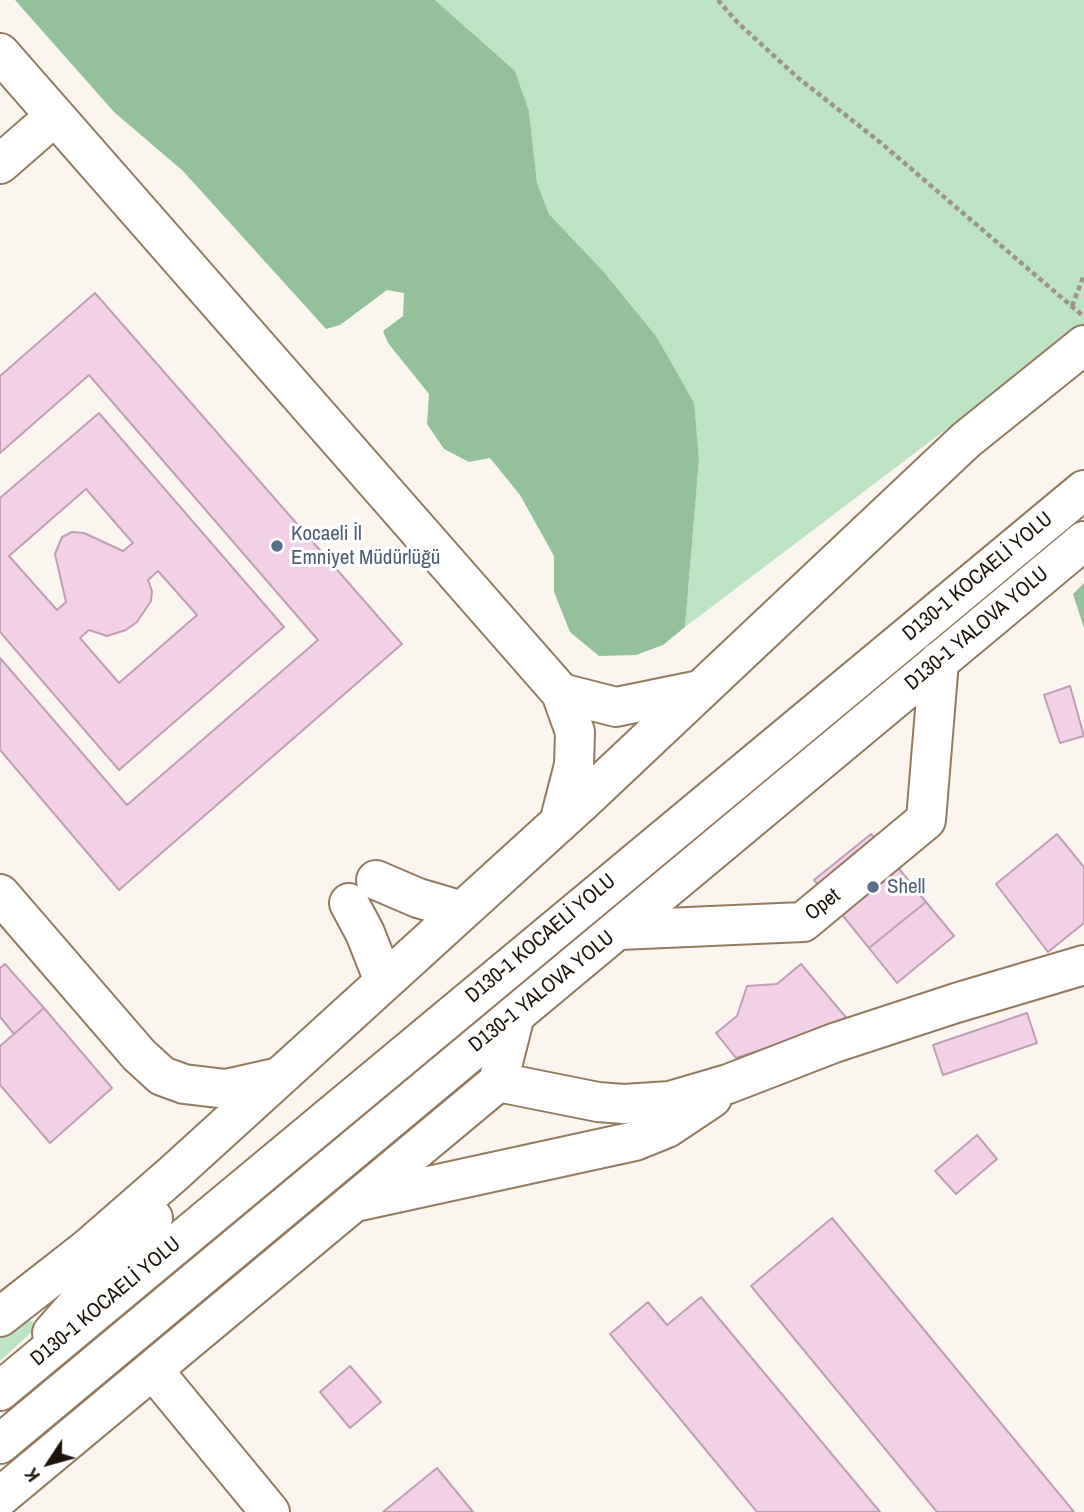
<!DOCTYPE html>
<html>
<head>
<meta charset="utf-8">
<style>
  body { margin:0 }
  #map { position:relative; width:1084px; height:1512px; overflow:hidden; background:#fbf5f0; font-family:"Archivo Narrow",sans-serif }
  canvas { display:block }
  .north { position:absolute; left:14px; top:1428px; width:70px; height:70px; -webkit-text-stroke:5px #fff; paint-order:stroke; rotate:234deg; font-size:19px; font-weight:700; line-height:28px; text-align:center; color:#1e150a }
  .north::after { content:''; display:block; margin:auto; width:24px; height:32px; background:#1e150a; clip-path:polygon(50% 0,100% 100%,50% 72%,0 100%) }
</style>
</head>
<body>
<div id="map">
<canvas width="1084" height="1512"></canvas>
<div class="north">K</div>
</div>
<script>
const ctx = document.querySelector('canvas').getContext('2d');
ctx.lineJoin = 'round';
function fillPath(path, color) { ctx.fillStyle = color; ctx.fill(path, 'evenodd'); }
const poly = rows => new Path2D(rows.map(r => 'M' + r).join(''));
function strokePath(path, color, width, dash) { ctx.strokeStyle = color; ctx.lineWidth = width; ctx.lineCap = dash ? 'butt' : 'round'; ctx.setLineDash(dash || []); ctx.stroke(path); }
function drawText(font, color, halo, rows, align = 'center') {
  ctx.font = font + ' "Archivo Narrow",sans-serif'; ctx.lineWidth = 6; ctx.setLineDash([]); ctx.textBaseline = 'middle'; ctx.strokeStyle = halo; ctx.fillStyle = color; for (const [text, x, y, turn = 0] of rows) {
    ctx.save(); ctx.translate(x, y); ctx.rotate((+turn || 0) * Math.PI / 180); ctx.textAlign = isNaN(turn) ? turn : align; if (halo) ctx.strokeText(text, 0, 0); ctx.fillText(text, 0, 0); ctx.restore();
  }
}
fillPath(poly([
  [435,0,1084,0,1084,325,685,627,699,460,656,336,603,271,549,214,537,183,529,111,515,71],
  [25,1318,34,1323,34,1330,0,1361,0,1333]
]), '#bde2c4');
fillPath(poly([
  [15,0,435,0,515,71,529,111,537,183,549,214,603,271,656,336,694,403,699,460,685,627,663,645,636,655,599,656,570,632,554,592,554,556,520,495,490,458,469,462,444,449,427,424,429,394,388,343,383,331,403,316,404,293,387,290,340,325,326,329,183,171,114,112],
  [1084,583,1084,628,1073,594]
]), '#94c09c');
const building = poly([
  [95,293,402,644,119,890,0,750,0,658,127,805,318,640,89,375,0,453,0,376,95,293],
  [99,413,284,627,119,770,0,632,0,498,99,413],
  [86,489,133,543,123,551,84,533,72,532,62,537,55,554,66,602,57,610,9,556,86,489],
  [158,571,197,615,119,683,80,638,89,630,107,636,126,630,137,622,151,601,152,591,148,580,158,571],
  [1070,686,1084,736,1060,743,1044,695,1070,686],
  [871,834,926,902,869,948,814,880,871,834],
  [1057,834,1084,867,1084,923,1048,952,996,884,1057,834],
  [926,902,954,936,897,983,869,948,926,902],
  [5,964,44,1008,14,1034,0,1017,0,968,5,964],
  [801,964,849,1021,736,1058,716,1033,737,1016,747,986,777,984,801,964],
  [44,1008,112,1088,50,1143,0,1085,0,1046,44,1008],
  [1027,1013,1037,1043,943,1075,933,1045,1027,1013],
  [977,1135,997,1159,956,1194,935,1171,977,1135],
  [832,1218,1074,1512,937,1512,751,1286,832,1218],
  [701,1297,880,1512,757,1512,610,1334,648,1302,667,1325,701,1297],
  [350,1366,381,1402,350,1428,320,1392,350,1366],
  [437,1468,473,1512,383,1512,437,1468]
]);
fillPath(building, '#f2d0e6');
strokePath(building, '#bf9fb4', 2);
const minor = poly([
  [0,53,561,693,575,732,574,765,559,823],
  [0,164,55,116],
  [561,693,616,707,699,690],
  [376,880,418,898,462,911],
  [0,894,139,1055,162,1076,184,1084,226,1089,275,1078],
  [349,903,365,933,384,981],
  [619,930,803,922,926,820,939,661],
  [498,1082,598,1102,624,1104,670,1101,728,1084,834,1043,956,1003,1084,965],
  [360,1201,635,1141,667,1128,712,1098],
  [0,1317,87,1249,173,1174,584,800,966,440,1084,345],
  [52,1333,153,1218],
  [153,1370,270,1512],
  [0,1497,498,1082,515,1015]
]);
const highway = poly([
  [0,1391,1084,490],
  [0,1444,1084,541]
]);
strokePath(minor, '#927b60', 42);
strokePath(highway, '#927b60', 42);
strokePath(poly([
  [718,0,737,22,797,77,881,143,1082,315],
  [1072,306,1084,275]
]), '#9c948d', 4.5, [5, 3.5]);
strokePath(minor, '#fff', 38);
strokePath(highway, '#fff', 38);
for (const [x, y, r, color] of [
  [277,546,7,"#5c6f8a"],
  [873,887,7,"#5c6f8a"]
]) { const dot = new Path2D(); dot.arc(x, y, r, 0, 2 * Math.PI); ctx.fillStyle = color; ctx.fill(dot); strokePath(dot, '#fff', 2.5); }
drawText('21px', '#4e5e75', '#fff', [
  ["Kocaeli İl",291,534],
  ["Emniyet Müdürlüğü",291,558],
  ["Shell",887,887]
], 'left');
drawText('21px', '#1e150a', '#fff', [
  ["D130-1 KOCAELİ YOLU",978,577,-40],
  ["D130-1 YALOVA YOLU",977,629,-40],
  ["Opet",823,905,-38],
  ["D130-1 KOCAELİ YOLU",541,939,-40],
  ["D130-1 YALOVA YOLU",542,992,-39],
  ["D130-1 KOCAELİ YOLU",106,1302,-40]
]);
</script>
</body>
</html>
